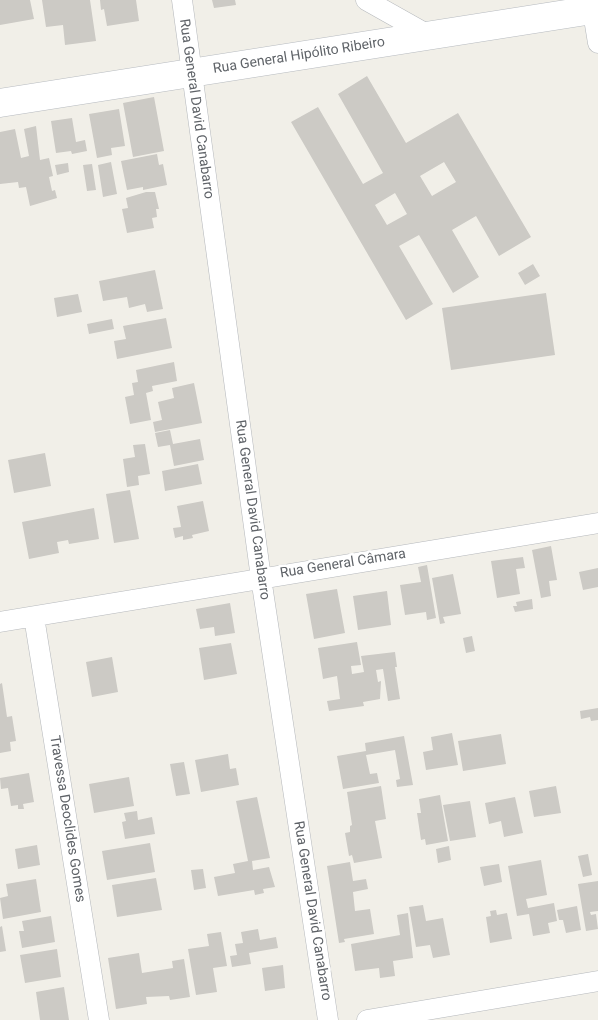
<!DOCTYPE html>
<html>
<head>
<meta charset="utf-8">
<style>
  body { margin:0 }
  canvas { display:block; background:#f1efe8 }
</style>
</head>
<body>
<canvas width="598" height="1020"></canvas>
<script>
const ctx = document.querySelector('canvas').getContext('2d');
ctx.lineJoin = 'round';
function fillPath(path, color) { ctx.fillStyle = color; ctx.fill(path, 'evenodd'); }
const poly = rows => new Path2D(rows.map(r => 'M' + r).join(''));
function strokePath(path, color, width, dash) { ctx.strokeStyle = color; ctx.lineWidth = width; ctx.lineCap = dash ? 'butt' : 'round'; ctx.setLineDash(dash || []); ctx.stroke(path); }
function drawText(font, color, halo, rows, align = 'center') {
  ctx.font = font + ' Roboto,sans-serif'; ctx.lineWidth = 5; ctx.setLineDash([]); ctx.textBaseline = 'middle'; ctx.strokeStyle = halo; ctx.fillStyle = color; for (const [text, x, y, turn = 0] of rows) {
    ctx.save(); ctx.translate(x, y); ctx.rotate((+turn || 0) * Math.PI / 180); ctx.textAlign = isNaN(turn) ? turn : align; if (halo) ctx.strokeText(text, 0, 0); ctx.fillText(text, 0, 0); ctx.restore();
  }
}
fillPath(poly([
  [0,0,30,0,34,19,0,25],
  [42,0,90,0,96,41,65,45,63,25,46,27],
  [100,0,136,0,139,21,107,26,104,9,101,10],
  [212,0,235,0,236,5,214,8],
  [367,76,406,143,458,113,531,237,499,256,476,216,452,230,479,277,453,293,419,235,399,246,433,304,406,320,291,122,318,107,363,184,383,173,338,94],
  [444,162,456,182,432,196,420,176],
  [395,193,407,214,387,225,375,205],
  [154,97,164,151,133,157,123,103],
  [119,109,125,146,111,148,112,155,97,158,89,114],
  [72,118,76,142,85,140,87,151,72,154,71,151,56,153,51,121],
  [36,126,40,160,49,158,53,176,49,177,52,191,55,190,57,198,30,206,26,187,19,188,18,182,0,184,0,132,15,129,21,158,29,156,24,129],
  [157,154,159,165,163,164,167,185,143,190,143,187,127,190,121,161],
  [111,162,117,194,103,197,98,165],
  [68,163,69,172,57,175,55,165],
  [92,164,96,190,87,191,83,165],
  [146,192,155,192,159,209,156,209,157,217,152,218,154,228,127,233,122,209,128,208,126,198],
  [533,264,540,276,525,285,518,273],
  [155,270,163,309,147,312,145,304,129,308,127,297,103,301,99,281],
  [546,293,555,355,451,370,442,308],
  [78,294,82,312,57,317,54,298],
  [166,318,172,348,117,359,114,341,126,339,123,326],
  [112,319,114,329,89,334,87,324],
  [174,362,177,381,152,386,153,391,146,393,151,420,130,424,125,397,134,395,132,383,138,382,136,370],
  [194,383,202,423,155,432,153,422,162,420,158,402,174,398,172,388],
  [170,430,173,444,200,439,204,460,174,466,170,445,158,447,155,433],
  [145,444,150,474,138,476,139,485,127,487,123,459,135,457,133,445],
  [45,453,51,486,14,493,8,460],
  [198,464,202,484,165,491,162,471],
  [130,490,139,539,114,543,106,494],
  [203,501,209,531,192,535,193,538,183,540,183,536,175,538,173,528,181,527,177,506],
  [94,508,99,539,69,544,68,540,57,542,59,553,29,559,22,522],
  [551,546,557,580,549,581,551,596,541,598,532,550],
  [523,557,525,568,516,569,520,594,497,598,491,561],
  [427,565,436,618,427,620,426,612,405,615,400,585,421,582,418,567],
  [598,568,598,587,583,590,579,572],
  [453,574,461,614,443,617,445,623,440,624,432,578],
  [337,589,345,633,314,639,306,594],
  [387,591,391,625,358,630,353,596],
  [532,599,533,609,515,612,513,606,517,606,516,602],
  [230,603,235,633,215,636,214,627,200,629,196,609],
  [472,636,475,651,466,653,463,638],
  [357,642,361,665,351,666,352,674,364,672,361,656,395,652,397,667,395,667,400,699,388,701,383,669,376,670,378,682,381,681,380,699,363,702,364,706,329,711,327,701,340,699,337,676,323,679,318,648],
  [231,643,237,674,204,680,199,648],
  [112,657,118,692,92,697,86,662],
  [2,683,7,717,12,716,16,741,10,742,11,751,0,753,0,684],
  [598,708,598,720,591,721,590,717,581,719,580,711],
  [452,733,458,765,426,770,423,752,433,750,431,737],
  [501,734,506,764,463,771,458,741],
  [404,736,413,785,397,787,396,780,400,779,395,750,366,755,370,774,377,773,379,783,343,789,337,756,366,751,365,743],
  [228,754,230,769,236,768,239,785,201,792,195,760],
  [184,762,190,794,176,796,170,764],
  [29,773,34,802,23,804,24,809,18,809,18,805,11,806,8,788,1,789,0,778],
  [129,777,134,806,94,813,89,784],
  [381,786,386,819,375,821,382,858,354,863,352,855,349,856,345,833,350,832,350,826,352,825,347,792],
  [556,786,561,813,534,817,529,791],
  [440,795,448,841,426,845,425,839,421,840,417,813,421,813,419,799],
  [257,797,270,858,252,861,253,870,269,867,275,887,263,889,264,893,255,895,254,890,218,896,214,877,235,873,233,864,248,861,236,801],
  [515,797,523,833,504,837,501,821,489,824,485,803],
  [470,801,476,837,450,841,443,805],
  [137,811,138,820,152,817,155,834,125,839,122,822,126,821,124,813],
  [150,843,155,872,107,880,102,851],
  [37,845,40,865,18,869,15,849],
  [449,846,451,860,438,863,436,849],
  [588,854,592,875,583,877,578,856],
  [541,860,547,895,526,899,528,908,554,903,557,921,548,923,550,933,533,936,529,914,517,916,508,866],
  [350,862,353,881,366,879,368,889,353,892,355,911,370,909,374,934,344,939,345,942,339,943,327,866],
  [499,864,502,882,484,886,480,867],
  [203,869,206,888,194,890,191,870],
  [156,878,162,910,117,917,112,885],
  [36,879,41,912,3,919,0,898,8,896,6,884],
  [598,881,598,911,590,912,591,915,596,914,598,929,586,931,578,884],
  [423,905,426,921,443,918,450,955,433,958,430,945,416,947,409,907],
  [577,906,581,930,566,933,563,920,559,920,557,910],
  [496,910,497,915,507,913,512,939,490,943,486,917,491,916,490,911],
  [408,913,413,958,393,961,395,976,380,978,379,968,355,971,351,944,400,935,397,915],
  [51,916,55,942,22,948,19,931,24,931,22,921],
  [2,926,6,951,0,952,0,927],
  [258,929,260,940,276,937,278,948,249,953,251,964,232,967,230,956,237,955,235,944,243,943,241,932],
  [221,932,227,966,213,968,217,992,196,995,188,949,209,946,207,934],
  [57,949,61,977,25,983,20,955],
  [139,953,142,973,173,968,172,961,184,959,190,997,170,1000,169,996,146,997,147,1004,116,1009,108,958],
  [283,965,285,988,265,991,262,968],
  [64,987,69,1020,40,1020,36,992]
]), '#cccac5');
const street = poly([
  [182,0,261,578,328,1020],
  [366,0,430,36],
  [591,0,598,43],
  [34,617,99,1020],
  [0,622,598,523],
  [367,1020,598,981]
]);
const secondary = poly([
  [0,103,598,9]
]);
strokePath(street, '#b5b8bc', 21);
strokePath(secondary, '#b6babf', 29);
strokePath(street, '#fff', 20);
strokePath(secondary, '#fff', 28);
drawText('14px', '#5f6368', '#fff', [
  ["Rua General Hipólito Ribeiro",299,56,-9],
  ["Rua General David Canabarro",196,109,82],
  ["Rua General David Canabarro",252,510,82],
  ["Rua General Câmara",343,564,-9],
  ["Travessa Deoclides Gomes",67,819,81],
  ["Rua General David Canabarro",312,911,81]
]);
</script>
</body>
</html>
